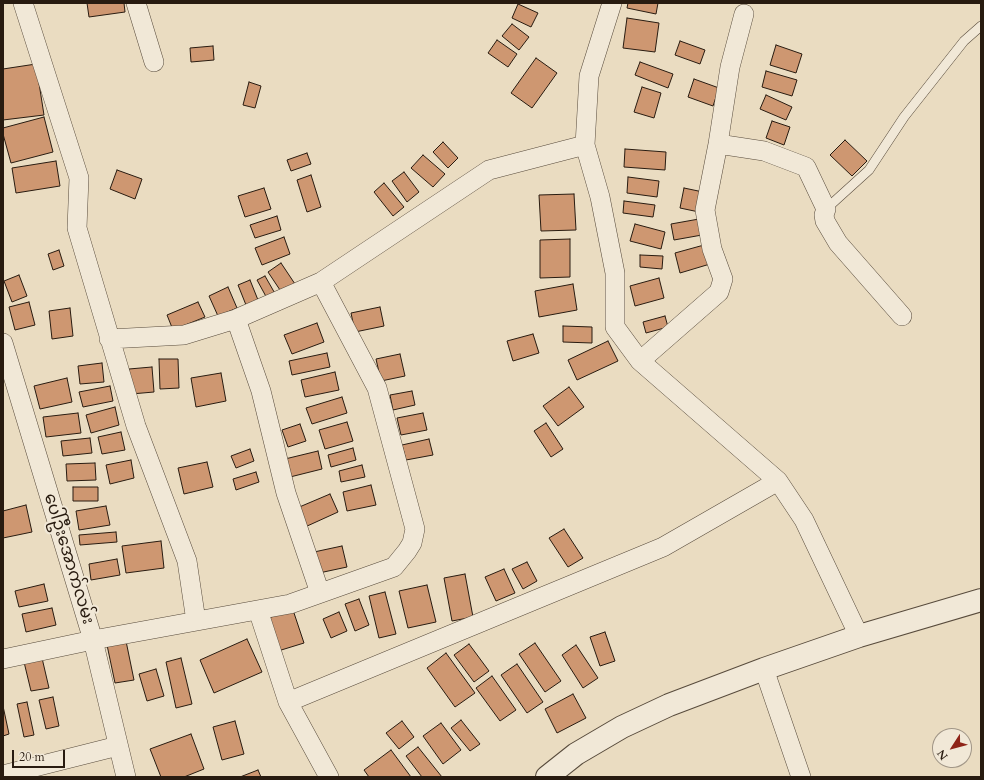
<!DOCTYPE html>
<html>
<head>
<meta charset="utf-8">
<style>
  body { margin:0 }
  #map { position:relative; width:984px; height:780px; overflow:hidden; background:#eadcc1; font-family:Cardo,serif }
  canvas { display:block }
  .frame { position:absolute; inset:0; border:4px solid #281b10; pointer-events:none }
  .north { position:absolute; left:932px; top:728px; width:40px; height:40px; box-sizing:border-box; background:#f1e8d7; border:1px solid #a19687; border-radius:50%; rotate:234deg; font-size:11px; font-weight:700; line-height:16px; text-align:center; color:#281b10 }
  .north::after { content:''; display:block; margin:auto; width:14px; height:18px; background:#8f2418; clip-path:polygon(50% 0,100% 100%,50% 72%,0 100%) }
  .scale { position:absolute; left:12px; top:750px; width:53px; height:18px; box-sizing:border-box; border:2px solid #281b10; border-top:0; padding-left:5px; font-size:12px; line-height:14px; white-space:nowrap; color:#281b10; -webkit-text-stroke:3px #f1e8d7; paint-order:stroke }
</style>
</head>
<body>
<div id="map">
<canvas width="984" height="780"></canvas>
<div class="frame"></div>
<div class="north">N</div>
<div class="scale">20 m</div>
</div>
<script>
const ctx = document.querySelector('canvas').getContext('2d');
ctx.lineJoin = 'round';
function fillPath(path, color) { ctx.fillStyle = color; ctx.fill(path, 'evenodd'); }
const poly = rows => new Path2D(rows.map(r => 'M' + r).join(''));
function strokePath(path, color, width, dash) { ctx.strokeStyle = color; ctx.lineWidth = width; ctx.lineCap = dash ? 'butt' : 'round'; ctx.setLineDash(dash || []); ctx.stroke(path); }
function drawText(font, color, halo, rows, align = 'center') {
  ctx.font = font + ' Cardo,"Noto Sans Myanmar",serif'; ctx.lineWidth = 4; ctx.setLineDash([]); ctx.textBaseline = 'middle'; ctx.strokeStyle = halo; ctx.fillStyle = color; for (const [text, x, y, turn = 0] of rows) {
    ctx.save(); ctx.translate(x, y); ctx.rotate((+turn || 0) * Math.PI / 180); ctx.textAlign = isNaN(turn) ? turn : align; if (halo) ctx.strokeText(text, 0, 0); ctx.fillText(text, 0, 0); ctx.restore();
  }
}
const building = poly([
  [87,3,124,3,125,12,89,17,87,3],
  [628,3,658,3,656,14,627,8,628,3],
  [518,4,538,13,531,27,512,18,518,4],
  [627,18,659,23,655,52,623,48,627,18],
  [512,24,529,37,519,50,502,36,512,24],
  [497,40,517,54,508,67,488,53,497,40],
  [680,41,705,50,700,64,675,55,680,41],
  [776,45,802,54,796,73,770,65,776,45],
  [213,46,214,60,191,62,190,48,213,46],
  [536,58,557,73,532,108,511,93,536,58],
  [640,62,673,74,668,88,635,75,640,62],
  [36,64,44,115,3,120,3,69,36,64],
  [766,71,797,80,792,96,762,87,766,71],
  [694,79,719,88,713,106,688,97,694,79],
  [249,82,261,86,255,108,243,105,249,82],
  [642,87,661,93,654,118,634,112,642,87],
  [766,95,792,107,786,120,760,109,766,95],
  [44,117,53,152,11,163,3,134,3,128,44,117],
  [772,121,790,127,784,145,766,138,772,121],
  [845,140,867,161,852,176,830,155,845,140],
  [443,142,458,158,448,168,433,152,443,142],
  [625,149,666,152,665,170,624,167,625,149],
  [307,153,311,164,291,171,287,160,307,153],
  [423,155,445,174,433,187,411,168,423,155],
  [56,161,60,186,16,193,12,168,56,161],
  [117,170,142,179,135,199,110,189,117,170],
  [404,172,419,192,407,202,392,181,404,172],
  [311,175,321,207,307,212,297,180,311,175],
  [628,177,659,181,657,197,627,193,628,177],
  [384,183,404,207,393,216,374,192,384,183],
  [264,188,271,209,245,217,238,196,264,188],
  [684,188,703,192,699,212,680,208,684,188],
  [574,194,576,230,541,231,539,195,574,194],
  [624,201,655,205,653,217,623,213,624,201],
  [277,216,281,230,255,238,250,225,277,216],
  [699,219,702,235,674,240,671,224,699,219],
  [635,224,665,232,661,249,630,241,635,224],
  [284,237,290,254,262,265,255,248,284,237],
  [570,239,570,277,540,278,540,240,570,239],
  [704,245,710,264,680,273,675,253,704,245],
  [59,250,64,266,53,270,48,254,59,250],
  [640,255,663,256,662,269,640,267,640,255],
  [281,263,295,284,282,293,268,272,281,263],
  [19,275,27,296,12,302,4,281,19,275],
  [265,276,277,297,269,302,257,280,265,276],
  [659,278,664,298,635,306,630,286,659,278],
  [250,280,258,300,246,305,238,285,250,280],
  [573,284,577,310,539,317,535,291,573,284],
  [228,287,237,308,218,316,209,296,228,287],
  [29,302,35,325,15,330,9,307,29,302],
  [198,302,205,317,173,330,167,315,198,302],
  [380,307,384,326,355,332,351,313,380,307],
  [70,308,73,336,52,339,49,311,70,308],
  [665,316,668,327,646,333,643,322,665,316],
  [317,323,324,342,292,354,284,335,317,323],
  [563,326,592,327,592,343,563,342,563,326],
  [533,334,539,353,513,361,507,341,533,334],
  [608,341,618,361,577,380,568,360,608,341],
  [327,353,330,367,292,375,289,361,327,353],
  [400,354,405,376,381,381,376,359,400,354],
  [159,359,178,359,179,388,160,389,159,359],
  [102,363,104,382,80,384,78,366,102,363],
  [152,367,154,392,131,394,129,369,152,367],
  [335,372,339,390,305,397,301,380,335,372],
  [221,373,226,401,196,407,191,378,221,373],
  [67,378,72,402,40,409,34,386,67,378],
  [110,386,113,401,83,407,79,392,110,386],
  [569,387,584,407,558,426,543,406,569,387],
  [412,391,415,405,393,410,390,395,412,391],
  [342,397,347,413,312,424,306,408,342,397],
  [115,407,119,425,91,433,86,415,115,407],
  [78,413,81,433,46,437,43,417,78,413],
  [423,413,427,430,401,435,397,418,423,413],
  [347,422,353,441,325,449,319,430,347,422],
  [546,423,563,449,551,457,534,431,546,423],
  [300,424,306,441,288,447,282,430,300,424],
  [121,432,125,450,102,454,98,437,121,432],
  [90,438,92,453,63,456,61,441,90,438],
  [429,439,433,455,406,460,402,445,429,439],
  [353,448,356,460,331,467,328,455,353,448],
  [250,449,254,461,236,468,231,456,250,449],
  [318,451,322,469,290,477,285,459,318,451],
  [131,460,134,478,110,484,106,465,131,460],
  [207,462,213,487,184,494,178,468,207,462],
  [95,463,96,480,67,481,66,464,95,463],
  [362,465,365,477,341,482,339,471,362,465],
  [256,472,259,482,236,490,233,479,256,472],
  [371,485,376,505,347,511,343,492,371,485],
  [73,487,98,487,98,501,73,501,73,487],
  [330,494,338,512,305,527,297,508,330,494],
  [26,505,32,532,3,538,3,511,26,505],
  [106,506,110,525,79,530,76,511,106,506],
  [564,529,583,558,568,567,549,538,564,529],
  [116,532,117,542,80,545,79,535,116,532],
  [161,541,164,568,126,573,122,546,161,541],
  [342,546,347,567,319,573,314,552,342,546],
  [117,559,120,575,91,580,89,564,117,559],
  [527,562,537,581,523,589,512,569,527,562],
  [504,569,515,593,496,601,485,577,504,569],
  [465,574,473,617,452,621,444,578,465,574],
  [44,584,48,601,19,607,15,591,44,584],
  [427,585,436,622,408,628,399,591,427,585],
  [385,592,396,634,379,638,369,596,385,592],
  [359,599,369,625,355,631,345,604,359,599],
  [52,608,56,625,26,632,22,614,52,608],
  [293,610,304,643,278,651,268,618,293,610],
  [339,612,347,631,331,638,323,619,339,612],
  [605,632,615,661,600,666,590,637,605,632],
  [247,639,262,672,214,693,200,660,247,639],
  [126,641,134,680,115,683,107,645,126,641],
  [535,643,561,681,545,692,519,654,535,643],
  [469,644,489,671,474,682,454,655,469,644],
  [576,645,598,678,583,688,562,655,576,645],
  [446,653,475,693,455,707,427,668,446,653],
  [42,658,49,688,31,691,24,662,42,658],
  [181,658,192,704,176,708,166,662,181,658],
  [517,664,543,702,527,713,501,675,517,664],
  [156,669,164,696,147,701,139,674,156,669],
  [492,676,516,710,500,721,476,688,492,676],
  [573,694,586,718,557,733,545,709,573,694],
  [53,697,59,726,46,729,39,700,53,697],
  [27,702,34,735,24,737,17,704,27,702],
  [3,706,9,734,3,736,3,706],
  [461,720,480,744,470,751,451,728,461,720],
  [235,721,244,754,222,760,213,727,235,721],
  [402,721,414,737,399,749,386,733,402,721],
  [441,723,461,750,443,764,423,736,441,723],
  [191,734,204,769,184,777,161,777,150,749,191,734],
  [418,747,442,777,422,777,406,756,418,747],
  [391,750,411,777,369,777,364,770,391,750],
  [258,770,261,777,240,777,258,770]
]);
fillPath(building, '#ce9771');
strokePath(building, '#281b10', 1);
const service = poly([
  [826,209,869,170,904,117,964,41,981,26]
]);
const minor = poly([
  [23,3,79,178,77,228,136,426,187,561,196,621],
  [136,3,154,62],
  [612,3,589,76,585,145,600,197,615,273,615,327,640,361,778,481,804,520,859,636],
  [718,144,764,151,806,167,826,209,824,215,825,221,838,243,902,316],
  [236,319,261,391,286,493,320,593],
  [109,339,184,335,236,319,321,282,489,170,585,145],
  [3,343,93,640,126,777],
  [640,361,719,292,723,279,712,249,705,210,718,144,730,67,744,14],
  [258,610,288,702,329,777],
  [3,659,93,640,290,604,394,567,407,551,412,543,415,529,377,388,321,282],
  [764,669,801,777],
  [288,702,663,547,778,481],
  [3,775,118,746]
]);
const tertiary = poly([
  [547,777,576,754,622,727,669,705,764,669,859,636,981,600]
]);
strokePath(service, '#584b3c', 10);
strokePath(minor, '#584b3c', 20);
strokePath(tertiary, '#584b3c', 24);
strokePath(service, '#f1e8d7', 9);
strokePath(minor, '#f1e8d7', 19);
strokePath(tertiary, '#f1e8d7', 22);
drawText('17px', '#281b10', '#f1e8d7', [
  ["ပေါ်ဦးအောက်လမ်း",68,559,73]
]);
</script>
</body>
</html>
